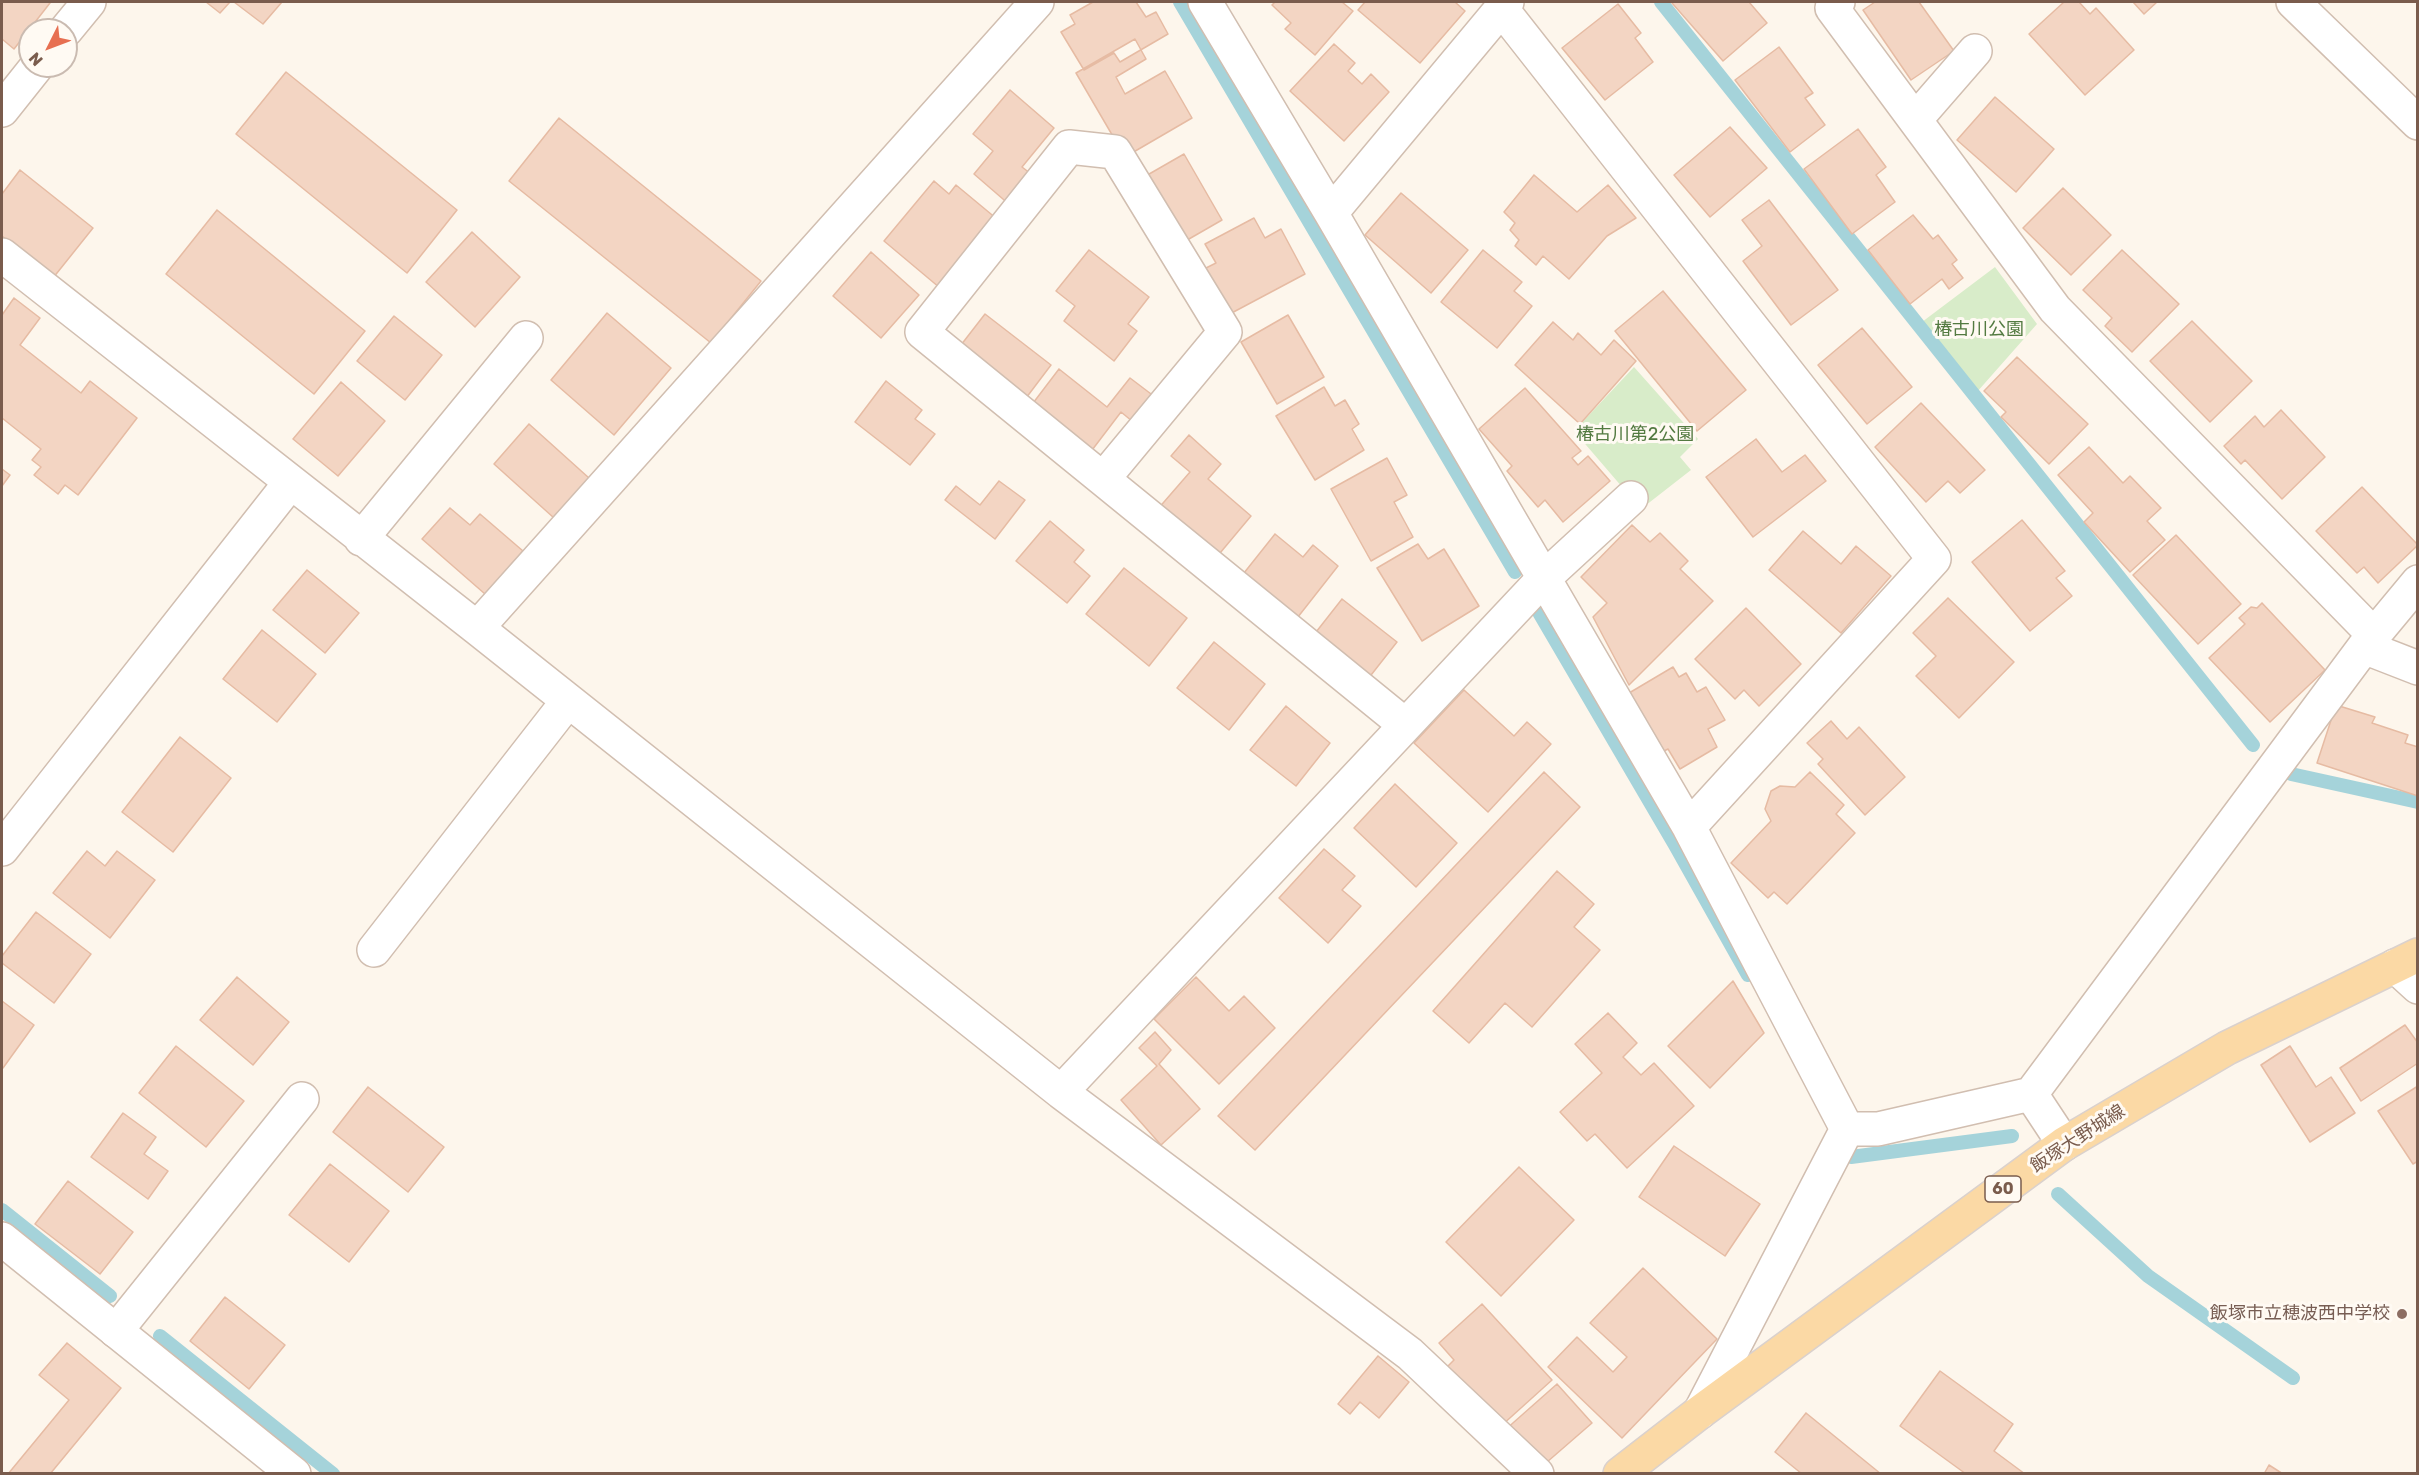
<!DOCTYPE html>
<html>
<head>
<meta charset="utf-8">
<style>
  body { margin:0 }
  #map { position:relative; width:2419px; height:1475px; overflow:hidden; background:#fdf6ec; font-family:Rubik,sans-serif }
  canvas { display:block }
  .frame { position:absolute; inset:0; border:3px solid #7a5c4d; pointer-events:none }
  .north { position:absolute; left:18px; top:18px; width:60px; height:60px; box-sizing:border-box; background:#fffaf3; border:2px solid #cabbb1; border-radius:50%; rotate:228deg; font-size:16px; font-weight:700; line-height:24px; text-align:center; color:#7a5c4d }
  .north::after { content:''; display:block; margin:auto; width:21px; height:27px; background:#e76f51; clip-path:polygon(50% 0,100% 100%,50% 72%,0 100%) }
</style>
</head>
<body>
<div id="map">
<canvas width="2419" height="1475"></canvas>
<div class="frame"></div>
<div class="north">N</div>
</div>
<script>
const ctx = document.querySelector('canvas').getContext('2d');
ctx.lineJoin = 'round';
function fillPath(path, color) { ctx.fillStyle = color; ctx.fill(path, 'evenodd'); }
const poly = rows => new Path2D(rows.map(r => 'M' + r).join(''));
function strokePath(path, color, width, dash) { ctx.strokeStyle = color; ctx.lineWidth = width; ctx.lineCap = dash ? 'butt' : 'round'; ctx.setLineDash(dash || []); ctx.stroke(path); }
function drawText(font, color, halo, rows, align = 'center') {
  ctx.font = font + ' Rubik,"Noto Sans JP",sans-serif'; ctx.lineWidth = 6; ctx.setLineDash([]); ctx.textBaseline = 'middle'; ctx.strokeStyle = halo; ctx.fillStyle = color; for (const [text, x, y, turn = 0] of rows) {
    ctx.save(); ctx.translate(x, y); ctx.rotate((+turn || 0) * Math.PI / 180); ctx.textAlign = isNaN(turn) ? turn : align; if (halo) ctx.strokeText(text, 0, 0); ctx.fillText(text, 0, 0); ctx.restore();
  }
}
fillPath(poly([
  [1995,267,2037,324,1977,392,1922,322],
  [1634,367,1698,439,1680,457,1691,470,1641,509,1574,431]
]), '#d8ecc9');
strokePath(poly([
  [1180,2,1515,572],
  [1661,2,2253,745],
  [1537,609,1675,845,1748,975],
  [2291,774,2418,802],
  [1851,1157,2012,1136],
  [2058,1194,2148,1276,2293,1378],
  [2,1210,110,1296],
  [160,1336,333,1474]
]), '#a5d3da', 14);
const building = poly([
  [2,2,48,2,50,3,14,49,2,39,2,2],
  [206,2,230,2,220,13,206,2],
  [234,2,282,2,263,24,234,2],
  [1093,2,1136,2,1146,17,1156,12,1168,34,1120,62,1114,53,1084,70,1061,32,1075,24,1070,15,1093,2],
  [1275,2,1342,2,1353,11,1315,55,1285,29,1291,23,1272,5,1275,2],
  [1365,2,1455,2,1465,11,1420,63,1358,10,1365,2],
  [1674,2,1749,2,1767,23,1723,61,1672,3,1674,2],
  [1875,2,1919,2,1954,51,1911,80,1863,10,1875,2],
  [2064,2,2079,2,2090,14,2096,8,2134,50,2085,95,2029,34,2064,2],
  [2133,2,2157,2,2144,14,2133,2],
  [1618,4,1641,33,1635,38,1653,62,1605,100,1562,48,1618,4],
  [1135,39,1146,59,1116,77,1125,94,1165,71,1192,118,1125,157,1076,73,1135,39],
  [1334,44,1355,63,1348,71,1362,84,1371,74,1389,92,1344,141,1290,91,1334,44],
  [1779,47,1813,93,1805,98,1825,125,1790,152,1735,80,1779,47],
  [286,72,457,210,407,273,236,134,286,72],
  [1010,90,1054,128,1022,167,1035,177,1011,206,974,174,993,151,973,134,1010,90],
  [1995,97,2054,149,2016,192,1957,140,1995,97],
  [559,118,761,281,711,343,509,181,559,118],
  [1730,127,1767,168,1710,217,1674,175,1730,127],
  [1858,129,1886,167,1876,175,1895,202,1852,234,1804,169,1858,129],
  [1184,154,1222,220,1182,243,1137,181,1184,154],
  [20,170,93,228,53,278,2,236,2,194,20,170],
  [1534,175,1577,212,1608,185,1636,218,1607,236,1569,279,1543,256,1536,265,1515,246,1519,240,1510,230,1515,223,1504,212,1534,175],
  [934,181,949,194,956,185,1003,224,946,293,884,241,934,181],
  [2063,188,2111,235,2071,275,2023,228,2063,188],
  [1401,193,1468,250,1431,293,1365,235,1401,193],
  [1769,200,1838,290,1791,325,1743,261,1762,246,1742,220,1769,200],
  [217,210,365,331,314,394,166,274,217,210],
  [1913,215,1933,239,1938,235,1957,260,1952,264,1963,278,1949,289,1942,279,1910,304,1868,250,1913,215],
  [1254,218,1265,238,1281,229,1305,274,1226,316,1202,270,1216,263,1205,244,1254,218],
  [472,232,520,277,475,327,426,282,472,232],
  [1089,250,1149,297,1128,324,1137,331,1114,361,1064,321,1075,306,1056,291,1089,250],
  [1483,250,1522,282,1514,291,1532,306,1497,348,1441,302,1483,250],
  [2122,250,2179,304,2132,352,2105,326,2112,318,2083,290,2122,250],
  [871,252,919,295,881,338,833,296,871,252],
  [1663,291,1746,390,1697,431,1615,331,1663,291],
  [14,298,40,318,20,345,81,393,90,381,137,418,78,495,65,485,58,494,34,475,41,467,32,460,41,449,2,418,2,315,14,298],
  [607,313,671,368,614,435,551,380,607,313],
  [985,314,1051,365,1020,406,954,354,985,314],
  [1288,315,1324,377,1277,404,1241,342,1288,315],
  [394,316,442,355,405,400,357,361,394,316],
  [2192,321,2252,381,2210,422,2150,361,2192,321],
  [1553,322,1573,340,1578,333,1601,355,1614,340,1636,361,1580,424,1515,365,1553,322],
  [1862,328,1912,387,1867,424,1818,365,1862,328],
  [2017,357,2088,424,2049,464,2001,417,2006,412,1984,391,2017,357],
  [1059,369,1107,407,1130,378,1159,400,1138,426,1121,412,1086,458,1027,411,1059,369],
  [886,381,922,410,915,419,935,434,910,465,855,422,886,381],
  [341,382,385,421,338,476,293,439,341,382],
  [1324,387,1335,406,1345,400,1359,424,1352,429,1364,450,1315,480,1276,416,1324,387],
  [1525,388,1581,451,1572,458,1578,465,1588,456,1610,481,1563,522,1545,500,1538,507,1507,471,1512,466,1479,429,1525,388],
  [1921,403,1985,470,1960,493,1948,481,1926,502,1875,447,1921,403],
  [2281,410,2325,457,2282,499,2245,460,2241,464,2224,446,2255,416,2264,427,2281,410],
  [529,424,589,478,554,518,494,464,529,424],
  [1189,435,1221,464,1208,479,1251,516,1215,559,1157,510,1190,472,1171,456,1189,435],
  [1756,439,1782,472,1805,455,1826,481,1753,537,1706,477,1756,439],
  [2089,447,2123,483,2130,476,2161,508,2147,521,2165,540,2130,572,2084,522,2093,513,2058,475,2089,447],
  [1387,458,1407,495,1394,502,1413,537,1371,561,1331,489,1387,458],
  [2,469,10,475,2,486,2,469],
  [999,481,1025,500,995,539,945,500,956,486,980,505,999,481],
  [2362,487,2418,545,2378,583,2364,567,2357,573,2316,531,2362,487],
  [450,508,470,525,480,514,523,551,485,594,422,539,450,508],
  [2022,520,2065,571,2056,578,2072,596,2030,631,1972,562,2022,520],
  [1050,521,1084,550,1074,562,1090,576,1067,603,1016,561,1050,521],
  [1632,525,1650,542,1660,533,1688,561,1680,569,1713,601,1629,685,1593,617,1607,603,1581,577,1632,525],
  [1803,531,1841,564,1856,546,1891,576,1841,633,1769,570,1803,531],
  [1275,534,1303,557,1313,545,1338,566,1294,622,1240,578,1275,534],
  [2176,535,2241,604,2198,644,2133,575,2176,535],
  [1418,544,1428,559,1444,549,1479,606,1422,641,1377,568,1418,544],
  [1124,568,1187,618,1149,666,1086,614,1124,568],
  [307,570,359,613,325,653,273,610,307,570],
  [1948,598,2014,662,1959,718,1916,676,1936,656,1913,633,1948,598],
  [1342,599,1397,642,1364,684,1309,641,1342,599],
  [2262,603,2325,670,2270,722,2209,658,2245,624,2239,618,2251,607,2257,608,2262,603],
  [1746,608,1801,664,1759,706,1744,690,1735,699,1695,659,1746,608],
  [262,630,316,674,277,722,223,679,262,630],
  [1214,642,1265,684,1229,730,1177,688,1214,642],
  [1673,667,1679,677,1686,673,1697,692,1706,687,1725,720,1708,729,1717,747,1680,769,1668,749,1658,754,1624,696,1673,667],
  [1464,690,1514,736,1527,722,1551,744,1488,812,1414,743,1464,690],
  [2336,705,2375,717,2372,723,2408,735,2405,743,2418,747,2418,796,2317,763,2336,705],
  [1286,706,1330,743,1296,786,1250,750,1286,706],
  [1831,721,1847,739,1859,727,1905,777,1865,815,1818,764,1823,759,1807,743,1831,721],
  [180,737,231,778,173,852,122,812,180,737],
  [1544,772,1580,807,1255,1150,1218,1116,1544,772],
  [1810,772,1844,805,1836,814,1855,833,1787,904,1774,892,1768,898,1731,863,1771,821,1765,809,1771,791,1780,786,1795,787,1810,772],
  [1395,784,1457,843,1416,887,1354,828,1395,784],
  [1324,849,1355,876,1342,890,1361,906,1328,943,1279,898,1324,849],
  [87,851,105,866,117,851,155,880,110,938,53,893,87,851],
  [1557,871,1594,904,1574,927,1600,950,1532,1027,1505,1003,1469,1043,1433,1011,1557,871],
  [36,912,91,954,54,1003,2,963,2,956,36,912],
  [237,977,289,1022,253,1065,200,1020,237,977],
  [1196,977,1229,1011,1244,996,1275,1028,1219,1084,1154,1019,1196,977],
  [1733,981,1764,1033,1710,1088,1668,1046,1733,981],
  [2,1001,34,1025,3,1068,2,1067,2,1001],
  [1608,1013,1637,1043,1623,1057,1641,1075,1654,1063,1694,1106,1627,1168,1595,1134,1587,1141,1560,1112,1602,1073,1575,1044,1608,1013],
  [2405,1025,2418,1043,2418,1063,2361,1101,2340,1068,2405,1025],
  [1155,1032,1171,1050,1159,1064,1200,1109,1161,1145,1121,1100,1157,1066,1139,1048,1155,1032],
  [176,1046,244,1101,206,1147,139,1093,176,1046],
  [2290,1046,2316,1087,2331,1077,2355,1113,2310,1142,2261,1065,2290,1046],
  [2418,1086,2418,1161,2413,1164,2378,1111,2418,1086],
  [368,1087,444,1147,408,1192,333,1132,368,1087],
  [123,1113,156,1137,144,1154,168,1171,148,1199,91,1157,123,1113],
  [1674,1146,1760,1204,1725,1256,1639,1197,1674,1146],
  [330,1164,389,1211,349,1262,289,1215,330,1164],
  [1519,1167,1574,1220,1501,1296,1446,1242,1519,1167],
  [68,1181,133,1232,100,1274,35,1224,68,1181],
  [1643,1268,1717,1339,1622,1438,1548,1367,1577,1337,1613,1372,1627,1357,1590,1323,1643,1268],
  [225,1297,285,1345,249,1389,190,1341,225,1297],
  [1482,1304,1552,1380,1501,1426,1447,1367,1454,1360,1439,1343,1482,1304],
  [67,1343,121,1388,50,1474,8,1474,69,1400,39,1375,67,1343],
  [1378,1356,1409,1382,1379,1418,1360,1402,1350,1414,1338,1404,1378,1356],
  [1940,1371,2013,1424,1994,1451,2025,1474,1966,1474,1900,1426,1940,1371],
  [1557,1384,1592,1423,1539,1469,1505,1430,1557,1384],
  [1806,1413,1881,1474,1802,1474,1775,1452,1806,1413],
  [2269,1465,2283,1474,2264,1474,2269,1465]
]);
fillPath(building, '#f3d5c3');
strokePath(building, '#e6bba3', 1.5);
const minor = poly([
  [1205,2,1331,213,1689,827,1847,1129],
  [1838,2,1832,8,2055,309,2373,634],
  [2293,2,2418,123],
  [1501,8,1934,559,1689,827],
  [1915,120,1975,51],
  [1331,213,1507,2],
  [2,255,477,628,1061,1092,1410,1354,1537,1474],
  [1103,479,1225,332,1115,152,1069,147,922,332,1404,724],
  [361,539,526,338],
  [477,628,1037,2],
  [2364,647,2418,668],
  [2,849,290,483],
  [374,950,568,701],
  [2395,966,2418,987],
  [1061,1092,1544,578,1631,498],
  [2031,1094,2064,1144],
  [1847,1129,1878,1129,2031,1094,2364,647,2418,582],
  [116,1331,302,1099],
  [1700,1412,1847,1129]
]);
const tertiary = poly([
  [66,30,89,2],
  [2,110,37,66],
  [2,1239,294,1474]
]);
const primary = poly([
  [1620,1474,1700,1412,2064,1144,2227,1048,2418,955]
]);
strokePath(minor, '#d1beb0', 36);
strokePath(tertiary, '#d1beb0', 36);
strokePath(primary, '#dad1cd', 36);
strokePath(minor, '#fff', 33);
strokePath(tertiary, '#fff', 33);
strokePath(primary, '#fbd9a5', 33);
for (const [x, y, r, color] of [
  [2402,1314,6,"#8d6e63"]
]) { const dot = new Path2D(); dot.arc(x, y, r, 0, 2 * Math.PI); ctx.fillStyle = color; ctx.fill(dot); strokePath(dot, '#fffaf3', 2); }
for (const [x, y, w] of [
  [2003,1189,36]
]) { const box = new Path2D(); box.roundRect(x - w / 2, y - 13, w, 26, 4.5); ctx.fillStyle = '#fffaf3'; ctx.fill(box); strokePath(box, '#7a5c4d', 1.5); }
drawText('bold 16px', '#7a5c4d', null, [
  ["60",2003,1189]
]);
drawText('18px', '#537a41', '#fffaf3', [
  ["椿古川公園",1979,330],
  ["椿古川第2公園",1635,435]
]);
drawText('18px', '#7a5c4d', '#fffaf3', [
  ["飯塚大野城線",2078,1139,-33]
]);
drawText('18px', '#785e54', '#fffaf3', [
  ["飯塚市立穂波西中学校",2390,1314]
], 'right');
</script>
</body>
</html>
